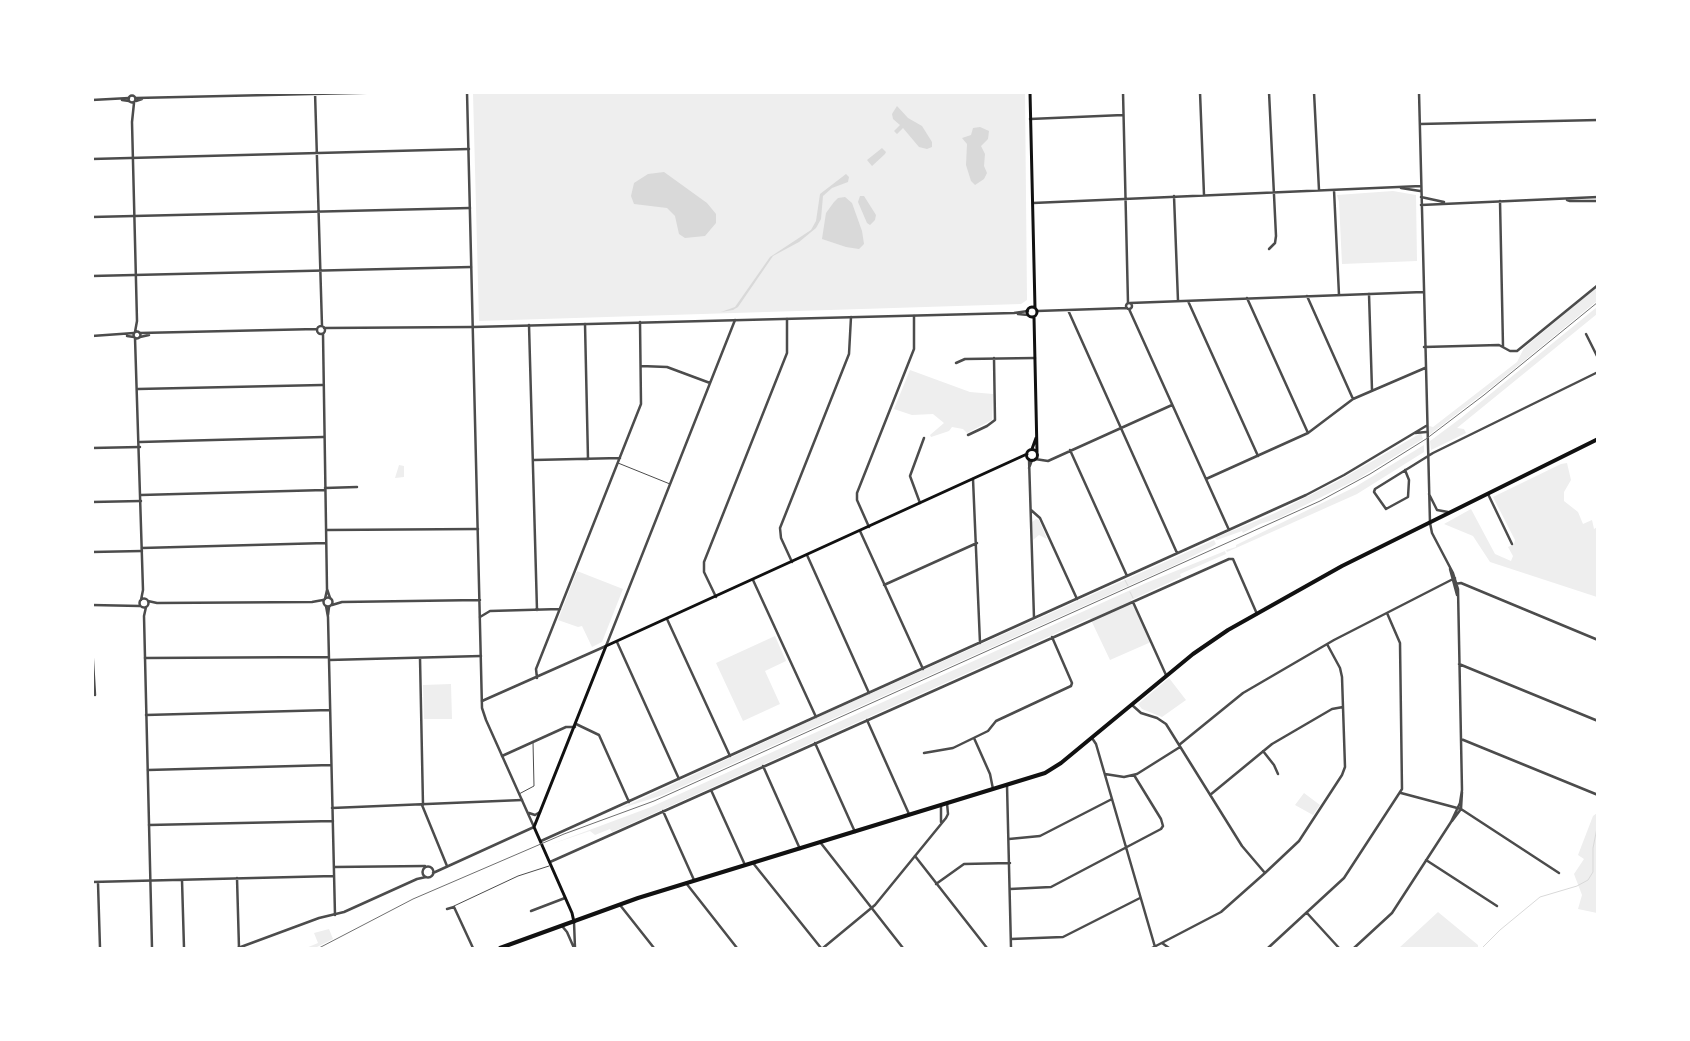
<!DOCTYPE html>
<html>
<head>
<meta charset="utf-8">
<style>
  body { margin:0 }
  #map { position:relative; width:1690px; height:1041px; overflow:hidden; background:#fff; font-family:"Sofia Sans Condensed",sans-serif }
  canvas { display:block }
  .frame { position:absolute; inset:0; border:94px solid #fff; pointer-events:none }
</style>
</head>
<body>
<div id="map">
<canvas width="1690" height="1041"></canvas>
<div class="frame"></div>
</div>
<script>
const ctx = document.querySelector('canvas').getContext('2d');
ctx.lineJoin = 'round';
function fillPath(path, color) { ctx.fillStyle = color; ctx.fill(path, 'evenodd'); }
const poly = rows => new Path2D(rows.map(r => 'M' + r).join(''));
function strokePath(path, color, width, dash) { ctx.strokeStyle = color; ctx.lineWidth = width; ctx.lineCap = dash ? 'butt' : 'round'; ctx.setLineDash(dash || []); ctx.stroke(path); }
fillPath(poly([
  [473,93,1025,93,1027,300,1021,304,479,321],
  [1393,191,1416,195,1417,261,1342,264,1339,202,1337,195],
  [1597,287,1597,301,1497,383,1429,435,1429,426,1433,427,1517,362,1524,348],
  [1597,307,1597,314,1457,428,1464,429,1466,433,1431,450,1430,441,1461,418],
  [910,370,970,392,993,394,992,420,967,433,963,429,952,427,949,431,931,437,930,435,944,423,933,414,912,415,894,409],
  [1421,433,1423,439,1358,479,1279,518,1260,524,1243,533,1242,531,1217,540,1215,538,1275,513,1338,481],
  [1424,445,1424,452,1357,494,1227,552,1226,550,1236,547,1236,545,1355,487],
  [1567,463,1571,480,1564,492,1564,501,1578,512,1583,524,1592,520,1594,529,1597,527,1597,597,1490,562,1473,536,1444,524,1471,509,1495,554,1511,561,1513,556,1508,547,1514,544,1515,540,1493,497,1561,464],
  [399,465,404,466,404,477,395,478],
  [1036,519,1039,520,1047,539,1039,535,1033,540,1032,522],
  [1214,540,1216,544,1213,546,1175,565,663,795,619,809,832,711],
  [1225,551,1226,554,1180,574,1181,577,1131,600,1151,642,1110,660,1090,618,612,832,610,829,595,835,590,831,549,845,651,807,1146,583],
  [577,571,623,589,602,642,592,647,582,626,578,627,558,620],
  [775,636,786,661,765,671,780,704,743,721,716,663],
  [1169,678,1186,700,1162,717,1142,709,1138,704],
  [451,684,452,719,424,719,423,685],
  [1304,793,1320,805,1313,815,1295,805],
  [1597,813,1597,913,1578,909,1582,895,1574,874,1584,859,1578,855,1593,816],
  [1438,912,1478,945,1478,948,1399,948],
  [329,929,333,939,315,948,306,948,318,943,314,933]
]), '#eee');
fillPath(poly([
  [897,106,908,118,922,126,932,142,932,147,927,149,919,147,903,128,897,134,894,131,900,125,893,119,892,114],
  [980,127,989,131,988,139,981,146,985,154,984,166,987,173,984,179,975,185,971,181,966,165,967,144,962,138,971,135,973,128],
  [882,148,886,152,885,154,872,166,867,160],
  [664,172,707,203,716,214,716,223,705,236,685,238,679,234,675,216,667,208,634,204,631,196,634,183,648,174],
  [846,174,849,177,848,182,832,188,823,196,821,219,816,228,799,242,773,256,738,307,733,310,721,312,735,307,770,257,811,230,816,221,820,194],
  [860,196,864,196,876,215,875,220,870,225,867,223,858,202],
  [845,197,852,203,862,231,864,244,859,249,846,247,822,239,826,213,834,202,838,198]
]), '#d9d9d9');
strokePath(poly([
  [1125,580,1128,586],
  [1130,592,1133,598],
  [1482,948,1500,930,1540,897,1577,886,1588,880,1593,872,1593,848,1598,823]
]), '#d9d9d9', 1);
strokePath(poly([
  [618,463,670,484],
  [519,794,534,786,533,742],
  [454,906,518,876,549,866]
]), '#4c4c4c', 1);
strokePath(poly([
  [315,92,322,326],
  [1123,92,1128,303],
  [1200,92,1204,195],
  [1314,92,1319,190],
  [136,98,400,92],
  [92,100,129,98],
  [122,100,129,101],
  [136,101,142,99],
  [1030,119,1123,115],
  [1420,124,1598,120],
  [92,159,469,149],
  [1401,188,1420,191],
  [1334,190,1339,295],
  [1174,196,1178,301],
  [1421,197,1444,202],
  [1567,200,1570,201,1598,201],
  [1500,201,1503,346],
  [1033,203,1421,186],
  [1421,205,1598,197],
  [92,217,470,208],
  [1269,249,1275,243,1276,236,1269,92],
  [92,276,471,267],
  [1369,294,1372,390],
  [1307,296,1353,399],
  [1247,298,1308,433],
  [1188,301,1258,456],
  '1126 306a3 3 0 1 1 6 0a3 3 0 1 1-6 0Z',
  [1130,303,1423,292],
  [1129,309,1229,530],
  [1068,310,1177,553],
  [1037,311,1127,308],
  [585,324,588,459],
  [529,325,537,610],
  '317 330a4 4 0 1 1 8 0a4 4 0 1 1-8 0Z',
  [324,328,473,327],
  [140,333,317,329],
  [323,334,327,589,330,598],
  [1586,334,1598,358],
  [92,336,134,333],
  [127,336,134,337],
  [140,337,149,335],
  [1424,347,1499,345,1510,351,1517,351,1598,285],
  [956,363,965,359,1035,358],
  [641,366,667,367,710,383],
  [138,389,322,385],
  [1415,433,1426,432],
  [968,435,987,426,995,420,994,358],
  [140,442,323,437],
  [92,448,140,447],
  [1070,450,1127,576],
  [1029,459,1034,618],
  [1035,459,1048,461,1172,405],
  [534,460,620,458],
  [1029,468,1032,460],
  [1405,470,1409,480,1408,497,1386,509,1374,492,1375,489,1433,453,1598,372],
  [973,479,980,643],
  [1206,479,1308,433,1353,399,1425,368],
  [325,488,357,487],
  [1429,494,1437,510,1448,512],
  [1488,494,1512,544],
  [141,495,325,490],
  [92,502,141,501],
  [920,503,910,476,924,438],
  [1031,510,1040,518,1077,599],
  [869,527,857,500,857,493,914,349,914,316],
  [326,530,478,529],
  [860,531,923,669],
  [142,548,326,543],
  [92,552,142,551],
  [807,555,869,693],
  [792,562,781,538,780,528,849,354,851,317],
  [1450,569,1457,595],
  [753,580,816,717],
  [1455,584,1461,583,1598,640],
  [884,585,977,543],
  [716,597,704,572,704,562,787,353,787,319],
  [325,599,327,590],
  [1133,602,1166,675],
  [326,606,328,617,335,915],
  [328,615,329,607],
  [480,617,490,611,560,609],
  [667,619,730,756],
  [617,642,679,779],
  [92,645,95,695],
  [145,658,329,657],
  [420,658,423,805],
  [329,660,481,656],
  [1459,664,1598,721],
  [537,678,536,669,641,404,640,322],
  [482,701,606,646,735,320],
  [1132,705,1141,713,1157,718,1166,724,1242,846,1265,873],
  [146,715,330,710],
  [867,720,909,814],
  [576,724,599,735,629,802],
  [974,738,990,774,993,789],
  [1092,738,1096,744,1155,947],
  [1461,739,1598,795],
  [815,743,855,832],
  [1179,745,1243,693,1334,640,1455,578],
  [1263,751,1274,765,1278,774],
  [924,753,953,748,988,731,996,721,1071,686,1072,683,1052,637],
  [502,756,566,727,575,727],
  [763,766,800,849],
  [148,770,331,765],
  [1105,774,1124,777,1137,774,1180,747],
  [1007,785,1011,948],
  [711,790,745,865],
  [1401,793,1461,809,1559,873],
  [1210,795,1272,744,1332,709,1343,707],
  [422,805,447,866],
  [332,808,522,800],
  [663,811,694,880],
  [1452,821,1461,809,1462,792],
  [149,825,333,821],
  [1009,839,1040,836,1112,799],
  [541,841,1306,495,1344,475,1426,426],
  [820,842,903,948],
  [915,856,987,948],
  [1426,860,1497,906],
  [550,862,1229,559,1233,559,1257,614],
  [753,863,821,948],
  [334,867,425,866],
  [237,878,239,948],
  [182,880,184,948],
  [92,882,334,876],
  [98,883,100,948],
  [686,883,737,948],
  [936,884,964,864,1010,863],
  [1010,889,1051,887,1161,829,1163,826,1161,819,1134,775],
  [620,905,654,948],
  [447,909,454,907,473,948],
  [531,911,565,898],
  [1307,913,1339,948],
  [1011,939,1063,937,1140,898],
  [1162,943,1169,948],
  [1152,948,1221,912,1265,873,1299,841,1342,775,1345,767,1342,677,1340,668,1327,644],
  [1268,948,1344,878,1402,789,1400,643,1387,613],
  [1354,948,1392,913,1451,822,1460,803,1462,790,1458,589,1453,573,1432,533,1430,523,1419,92]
]), '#4c4c4c', 2.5);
strokePath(poly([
  '128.5 99a3.5 3.5 0 1 1 7 0a3.5 3.5 0 1 1-7 0Z',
  [134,103,132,122,137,321,135,332],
  [1018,314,1028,315],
  [473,327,1014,313,1028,311],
  '133.5 335a3.5 3.5 0 1 1 7 0a3.5 3.5 0 1 1-7 0Z',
  [135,338,143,590,141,600],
  '323.5 602a4.5 4.5 0 1 1 9 0a4.5 4.5 0 1 1-9 0Z',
  '139.5 603a4.5 4.5 0 1 1 9 0a4.5 4.5 0 1 1-9 0Z',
  [148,601,157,603,312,602,323,600],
  [92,605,140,606],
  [332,605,342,602,480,600],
  [146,607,144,616,152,948],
  [529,813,535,815,540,812],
  [941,822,941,805],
  '422.5 872a5.5 5.5 0 1 1 11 0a5.5 5.5 0 1 1-11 0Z',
  [433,873,534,827,486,720,482,708,467,92],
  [574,922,575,948],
  [562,926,567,932,574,948],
  [238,948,319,918,344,912,417,879,426,877],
  [823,948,875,905,946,818,948,814,947,803]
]), '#4c4c4c', 2.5);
strokePath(poly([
  [1030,92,1035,308],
  '1027 312a5 5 0 1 1 10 0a5 5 0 1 1-10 0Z',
  [1034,317,1037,452],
  [1032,449,1036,438],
  '1026.5 455a5.5 5.5 0 1 1 11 0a5.5 5.5 0 1 1-11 0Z',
  [574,922,572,913,534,827,606,646,1027,454]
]), '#111', 3);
strokePath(poly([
  [500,948,638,898,1045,773,1061,763,1193,654,1228,630,1342,566,1598,439]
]), '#111', 4);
strokePath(poly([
  [319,948,413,899,564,834,654,801,1320,501,1370,474,1426,439,1484,395,1598,302]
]), '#707070', 1);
</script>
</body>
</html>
